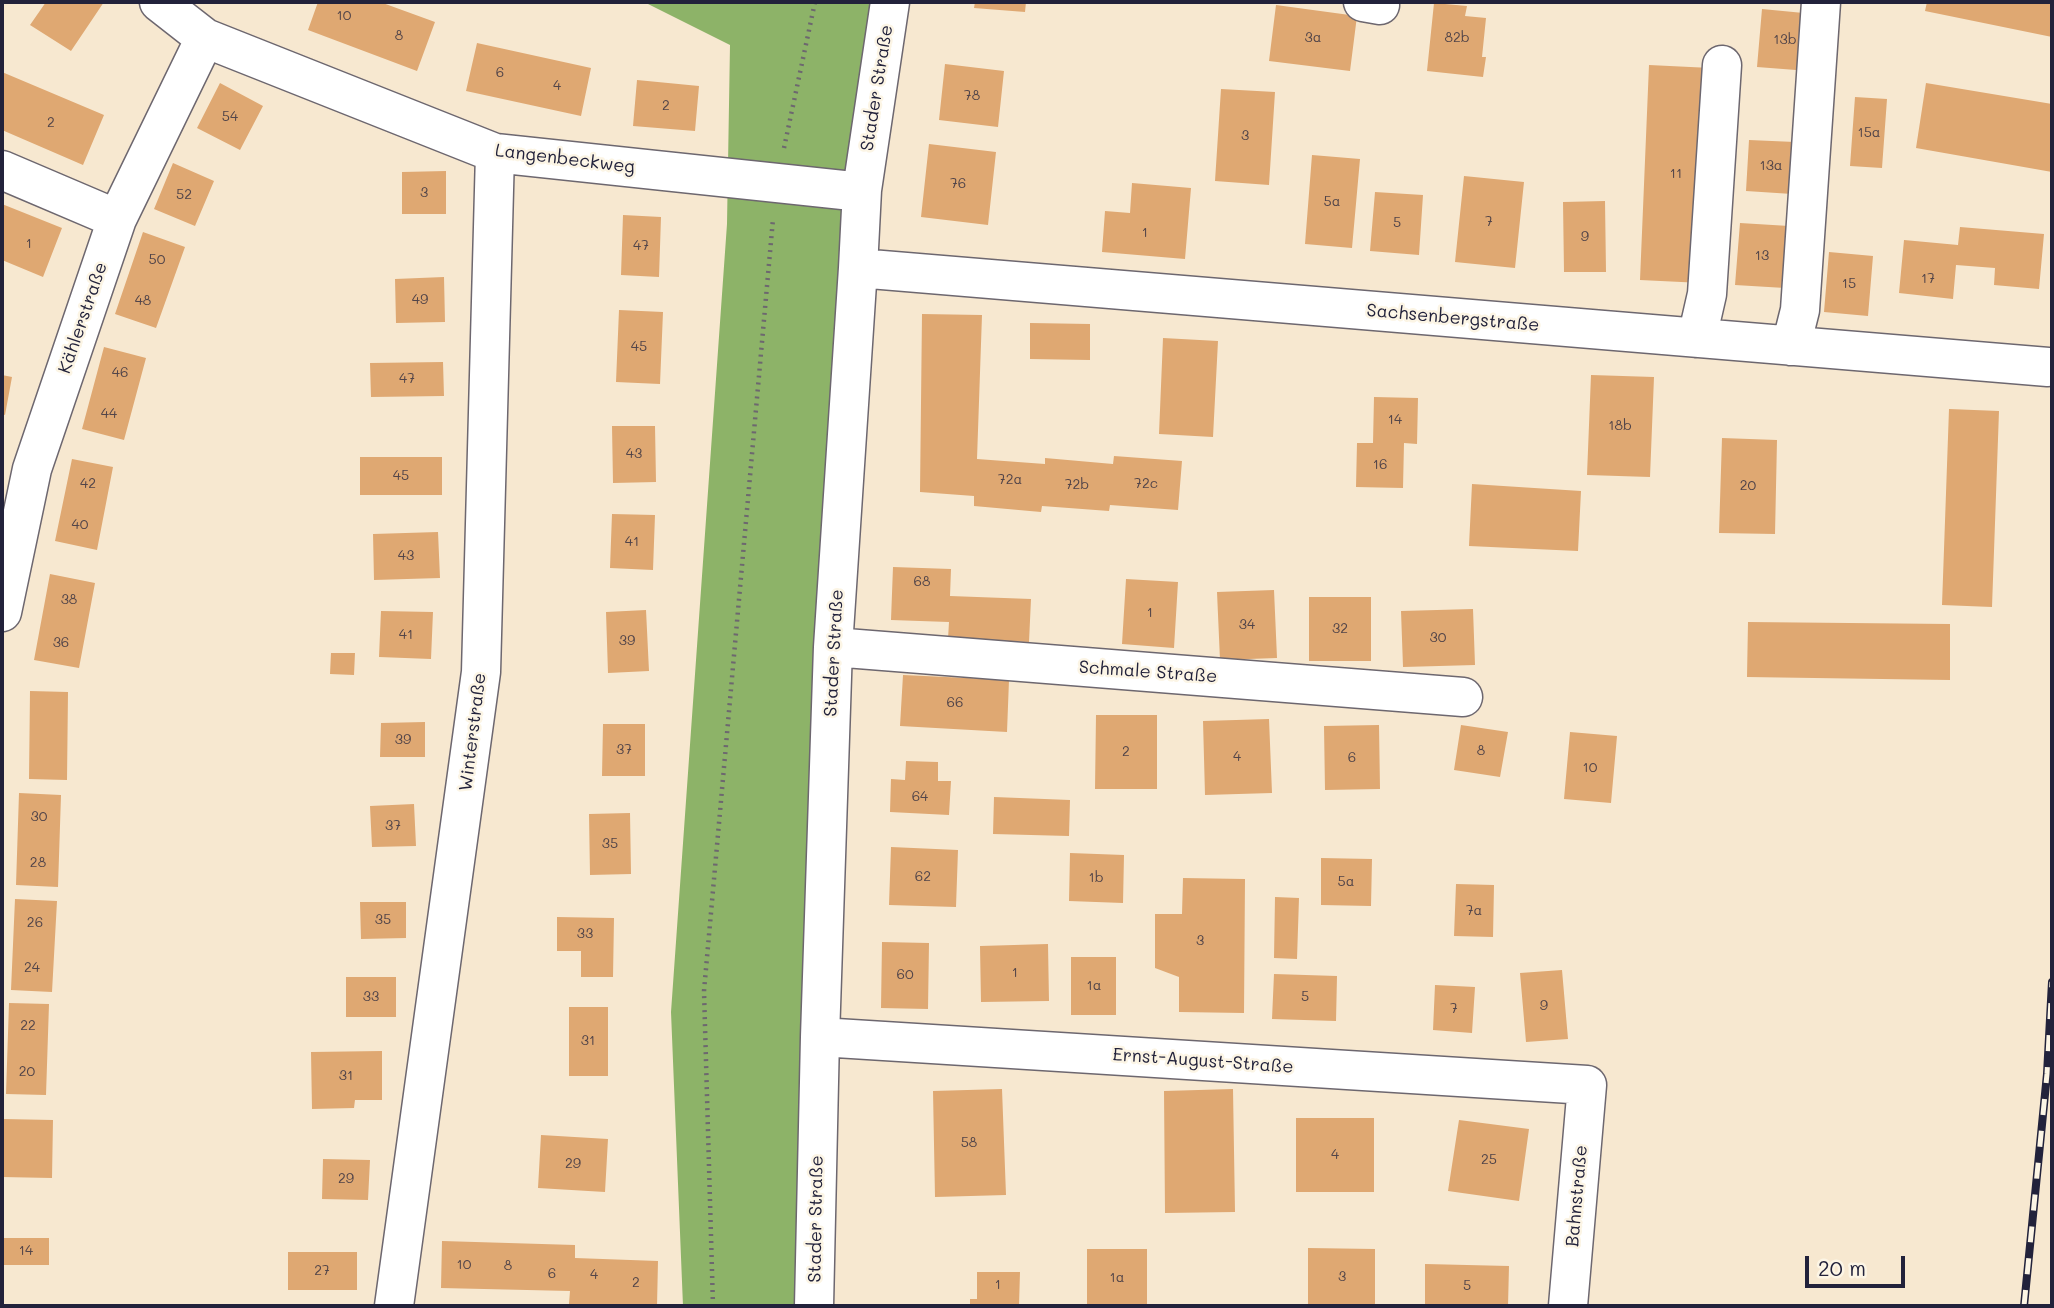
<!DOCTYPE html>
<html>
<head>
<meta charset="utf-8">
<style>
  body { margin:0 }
  #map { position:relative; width:2054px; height:1308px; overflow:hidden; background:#f7e8d0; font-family:Mali,sans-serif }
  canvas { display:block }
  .frame { position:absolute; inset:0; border:4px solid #22223b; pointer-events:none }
  .scale { position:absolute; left:1805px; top:1256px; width:100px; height:32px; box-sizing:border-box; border:4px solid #22223b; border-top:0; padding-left:9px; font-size:21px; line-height:24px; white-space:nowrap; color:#22223b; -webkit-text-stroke:5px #fcf5e5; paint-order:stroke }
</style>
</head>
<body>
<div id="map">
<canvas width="2054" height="1308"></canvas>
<div class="frame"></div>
<div class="scale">20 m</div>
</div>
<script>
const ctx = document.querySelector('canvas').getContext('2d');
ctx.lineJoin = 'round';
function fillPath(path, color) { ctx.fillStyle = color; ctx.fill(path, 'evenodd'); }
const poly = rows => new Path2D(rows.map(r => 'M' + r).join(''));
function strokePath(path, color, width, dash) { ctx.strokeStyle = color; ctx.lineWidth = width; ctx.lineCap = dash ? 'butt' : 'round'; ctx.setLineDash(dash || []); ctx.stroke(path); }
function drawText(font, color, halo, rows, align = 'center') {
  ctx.font = font + ' Mali,sans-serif'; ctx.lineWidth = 5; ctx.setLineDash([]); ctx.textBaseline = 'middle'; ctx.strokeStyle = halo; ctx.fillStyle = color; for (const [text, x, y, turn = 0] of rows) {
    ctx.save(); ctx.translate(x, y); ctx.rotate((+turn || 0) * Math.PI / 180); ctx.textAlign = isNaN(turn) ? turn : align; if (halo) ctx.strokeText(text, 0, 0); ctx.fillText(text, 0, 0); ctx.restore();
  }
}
fillPath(poly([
  [644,2,880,2,801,1306,683,1306,671,1012,727,224,730,45]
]), '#8db368');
fillPath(poly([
  [46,2,104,2,71,51,30,25],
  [318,2,380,2,435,22,417,71,308,30],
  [975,2,1026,2,1025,12,974,8],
  [1927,2,2052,2,2052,37,1925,11],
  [1434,3,1467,6,1465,16,1486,18,1482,57,1486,57,1483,77,1427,71],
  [1276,5,1357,16,1350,71,1269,61],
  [1762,9,1814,14,1809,71,1757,67],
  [477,43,591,68,581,116,466,91],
  [945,64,1004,71,998,127,939,120],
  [1649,65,1711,68,1702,283,1640,280],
  [2,72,104,115,83,165,2,130],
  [637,80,699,86,695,131,633,126],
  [220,83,263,106,240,150,197,128],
  [1926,83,2052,104,2052,172,1916,148],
  [1221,89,1275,92,1269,185,1215,181],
  [1855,97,1887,99,1882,168,1850,166],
  [1749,140,1795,142,1792,194,1746,191],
  [929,144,996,152,988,225,921,217],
  [1312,155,1360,159,1352,248,1305,244],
  [173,163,214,181,195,226,154,209],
  [446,171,446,214,402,214,402,172],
  [1464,176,1524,182,1515,268,1455,262],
  [1132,183,1191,188,1185,259,1102,252,1105,211,1130,213],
  [1375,192,1423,195,1419,255,1370,251],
  [1605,201,1606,272,1564,272,1563,202],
  [2,204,62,228,43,277,2,260],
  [623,215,661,217,659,277,621,275],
  [1740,223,1789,226,1785,288,1735,285],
  [1960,227,2044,234,2039,289,1994,285,1995,268,1956,265,1953,299,1899,293,1904,240,1958,245],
  [143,232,185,247,156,328,115,314],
  [1829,252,1873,256,1868,316,1824,312],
  [444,277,445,322,396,323,395,279],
  [619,310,663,312,660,384,616,382],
  [922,314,982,315,977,459,1045,464,1045,458,1113,464,1114,456,1182,461,1178,510,1110,505,1109,511,1042,506,1041,512,974,506,974,496,920,492],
  [1030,323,1090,324,1090,360,1030,359],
  [1163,338,1218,341,1213,437,1159,434],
  [104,347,146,358,124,440,82,429],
  [443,362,444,396,371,397,370,363],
  [2,375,12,377,5,415,2,414],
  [1591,375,1654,377,1650,477,1587,475],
  [1374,397,1418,398,1417,444,1404,443,1403,488,1356,487,1357,443,1373,443],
  [1949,409,1999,411,1992,607,1942,605],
  [612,426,655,426,656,482,613,483],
  [1722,438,1777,440,1775,534,1719,533],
  [360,457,442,457,442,495,360,495],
  [72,459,113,467,97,550,55,541],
  [1472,484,1581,491,1578,551,1469,546],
  [612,514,655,515,653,570,610,568],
  [438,532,440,578,374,580,373,534],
  [893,567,951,569,950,596,1031,599,1029,642,948,639,949,622,891,620],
  [50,574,95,583,79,668,34,660],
  [1126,579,1178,582,1174,648,1122,644],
  [1274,590,1277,658,1220,660,1217,592],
  [1309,597,1371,597,1371,661,1309,661],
  [1473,609,1475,665,1403,667,1401,611],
  [646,610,649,671,608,673,606,612],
  [381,611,433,612,431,659,379,657],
  [1748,622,1950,624,1950,680,1747,677],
  [331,653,355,653,354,675,330,674],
  [903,675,1009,680,1007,732,900,726],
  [30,691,68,692,67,780,29,779],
  [1096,715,1157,715,1157,789,1095,789],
  [1269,719,1272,793,1205,795,1203,721],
  [425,722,425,757,380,757,381,723],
  [603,724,645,724,645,776,602,776],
  [1379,725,1380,789,1325,790,1324,726],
  [1461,725,1508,732,1500,777,1454,770],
  [1570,732,1617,736,1611,803,1564,799],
  [906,761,938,762,938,781,951,781,949,815,890,812,891,779,905,780],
  [19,793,61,795,58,887,16,885],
  [994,797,1070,800,1069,836,993,834],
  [414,804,416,846,372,847,370,806],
  [630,813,631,874,590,875,589,814],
  [891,847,958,850,956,907,889,905],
  [1070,853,1124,855,1123,903,1069,901],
  [1321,858,1372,859,1371,906,1321,905],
  [1183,878,1245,879,1244,1013,1179,1012,1179,977,1155,968,1155,914,1182,914],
  [1456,884,1494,885,1493,937,1454,936],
  [1275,897,1299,898,1297,959,1274,958],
  [15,899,57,901,52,992,11,990],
  [360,902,406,902,406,938,361,939],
  [557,917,614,918,613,977,581,977,581,951,557,951],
  [882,942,929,943,928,1009,881,1008],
  [1048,944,1049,1001,981,1002,980,946],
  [1071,957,1116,957,1116,1015,1071,1015],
  [1562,970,1568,1039,1526,1042,1520,973],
  [1274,974,1337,976,1336,1021,1272,1019],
  [346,977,396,977,396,1017,346,1017],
  [1435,985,1475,987,1472,1033,1433,1030],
  [9,1003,49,1004,46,1095,6,1094],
  [569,1007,608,1007,608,1076,569,1076],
  [382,1051,382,1100,355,1100,354,1108,312,1109,311,1052],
  [1002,1089,1006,1195,935,1197,933,1091],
  [1233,1089,1235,1212,1165,1213,1164,1091],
  [1296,1118,1374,1118,1374,1192,1296,1192],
  [3,1119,53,1120,52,1178,2,1177],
  [1459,1120,1529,1129,1519,1201,1448,1191],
  [541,1135,608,1139,605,1192,538,1188],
  [323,1159,370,1160,368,1200,322,1199],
  [2,1238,49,1238,49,1265,2,1265],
  [442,1241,575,1245,575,1258,658,1261,657,1306,569,1304,570,1291,441,1288],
  [1308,1248,1375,1249,1375,1306,1308,1306],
  [1087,1249,1147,1249,1147,1306,1087,1306],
  [288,1252,357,1252,357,1290,288,1290],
  [1425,1264,1509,1266,1508,1306,1425,1306],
  [977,1272,1020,1272,1019,1306,970,1306,970,1299,977,1299]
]), '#dfa872');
const minor = poly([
  [159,2,205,38,495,153,843,190,862,190],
  [1363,2,1380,5],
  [2,170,117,219],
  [858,268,2048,367],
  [1697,338,1707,294,1722,65],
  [1791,346,1800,310,1821,2],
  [2,612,32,469,117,219,205,38],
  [833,647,1463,697],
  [820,1037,1587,1085,1568,1306],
  [394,1306,481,672,495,153],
  [814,1306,820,1037,833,647,858,268,862,190,890,2]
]);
strokePath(minor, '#6d676f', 41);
strokePath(poly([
  [784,148,815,2],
  [713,1306,704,991,773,219]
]), '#6d676f', 4.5, [2, 5]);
strokePath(minor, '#fff', 38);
const rail = poly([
  [2024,1306,2047,1074,2052,982]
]);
strokePath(rail, '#22223b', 8);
strokePath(rail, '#fcf5e5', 5, [16]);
drawText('14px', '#514449', null, [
  ["10",344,16],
  ["8",399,36],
  ["3a",1313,38],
  ["82b",1457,38],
  ["13b",1785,40],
  ["6",500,73],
  ["4",557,86],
  ["78",972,96],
  ["2",666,106],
  ["54",230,117],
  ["2",51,123],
  ["15a",1869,133],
  ["3",1245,136],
  ["13a",1771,166],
  ["11",1676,174],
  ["76",958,184],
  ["3",424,193],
  ["52",184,195],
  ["5a",1332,202],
  ["7",1489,222],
  ["5",1397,223],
  ["1",1145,233],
  ["9",1585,237],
  ["1",29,244],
  ["47",641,246],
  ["13",1762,256],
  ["50",157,260],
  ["17",1928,279],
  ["15",1849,284],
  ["49",420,300],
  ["48",143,301],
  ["45",639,347],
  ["46",120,373],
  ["47",407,379],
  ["44",109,414],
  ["14",1395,420],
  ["18b",1620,426],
  ["43",634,454],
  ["16",1380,465],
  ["45",401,476],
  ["72a",1010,480],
  ["42",88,484],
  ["72c",1146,484],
  ["72b",1077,485],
  ["20",1748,486],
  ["40",80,525],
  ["41",632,542],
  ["43",406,556],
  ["68",922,582],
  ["38",69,600],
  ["1",1150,613],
  ["34",1247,625],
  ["32",1340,629],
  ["41",406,635],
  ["30",1438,638],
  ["39",627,641],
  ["36",61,643],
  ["66",955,703],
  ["39",403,740],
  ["37",624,750],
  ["8",1481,751],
  ["2",1126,752],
  ["4",1237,757],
  ["6",1352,758],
  ["10",1590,768],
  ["64",920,797],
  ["30",39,817],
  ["37",393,826],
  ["35",610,844],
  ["28",38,863],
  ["62",923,877],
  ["1b",1096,878],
  ["5a",1346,882],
  ["7a",1474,911],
  ["35",383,920],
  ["26",35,923],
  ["33",585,934],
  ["3",1200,941],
  ["24",32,968],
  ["1",1015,973],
  ["60",905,975],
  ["1a",1094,986],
  ["33",371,997],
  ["5",1305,997],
  ["9",1544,1006],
  ["7",1454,1009],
  ["22",28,1026],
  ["31",588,1041],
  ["20",27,1072],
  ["31",346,1076],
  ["58",969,1143],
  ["4",1335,1155],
  ["25",1489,1160],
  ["29",573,1164],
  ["29",346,1179],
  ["14",26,1251],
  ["10",464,1265],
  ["8",508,1266],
  ["27",322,1271],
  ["6",552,1274],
  ["4",594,1275],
  ["3",1342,1277],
  ["1a",1117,1278],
  ["2",636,1283],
  ["1",998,1285],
  ["5",1467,1286]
]);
drawText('18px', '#22223b', '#fcf5e5', [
  ["Stader Straße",877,88,-81],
  ["Langenbeckweg",565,159,7],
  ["Kählerstraße",83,318,-71],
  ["Sachsenbergstraße",1453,318,5],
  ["Stader Straße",834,653,-87],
  ["Schmale Straße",1148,672,4],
  ["Winterstraße",473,732,-83],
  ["Ernst-August-Straße",1203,1061,4],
  ["Bahnstraße",1577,1196,-85],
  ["Stader Straße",816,1219,-89]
]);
</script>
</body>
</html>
